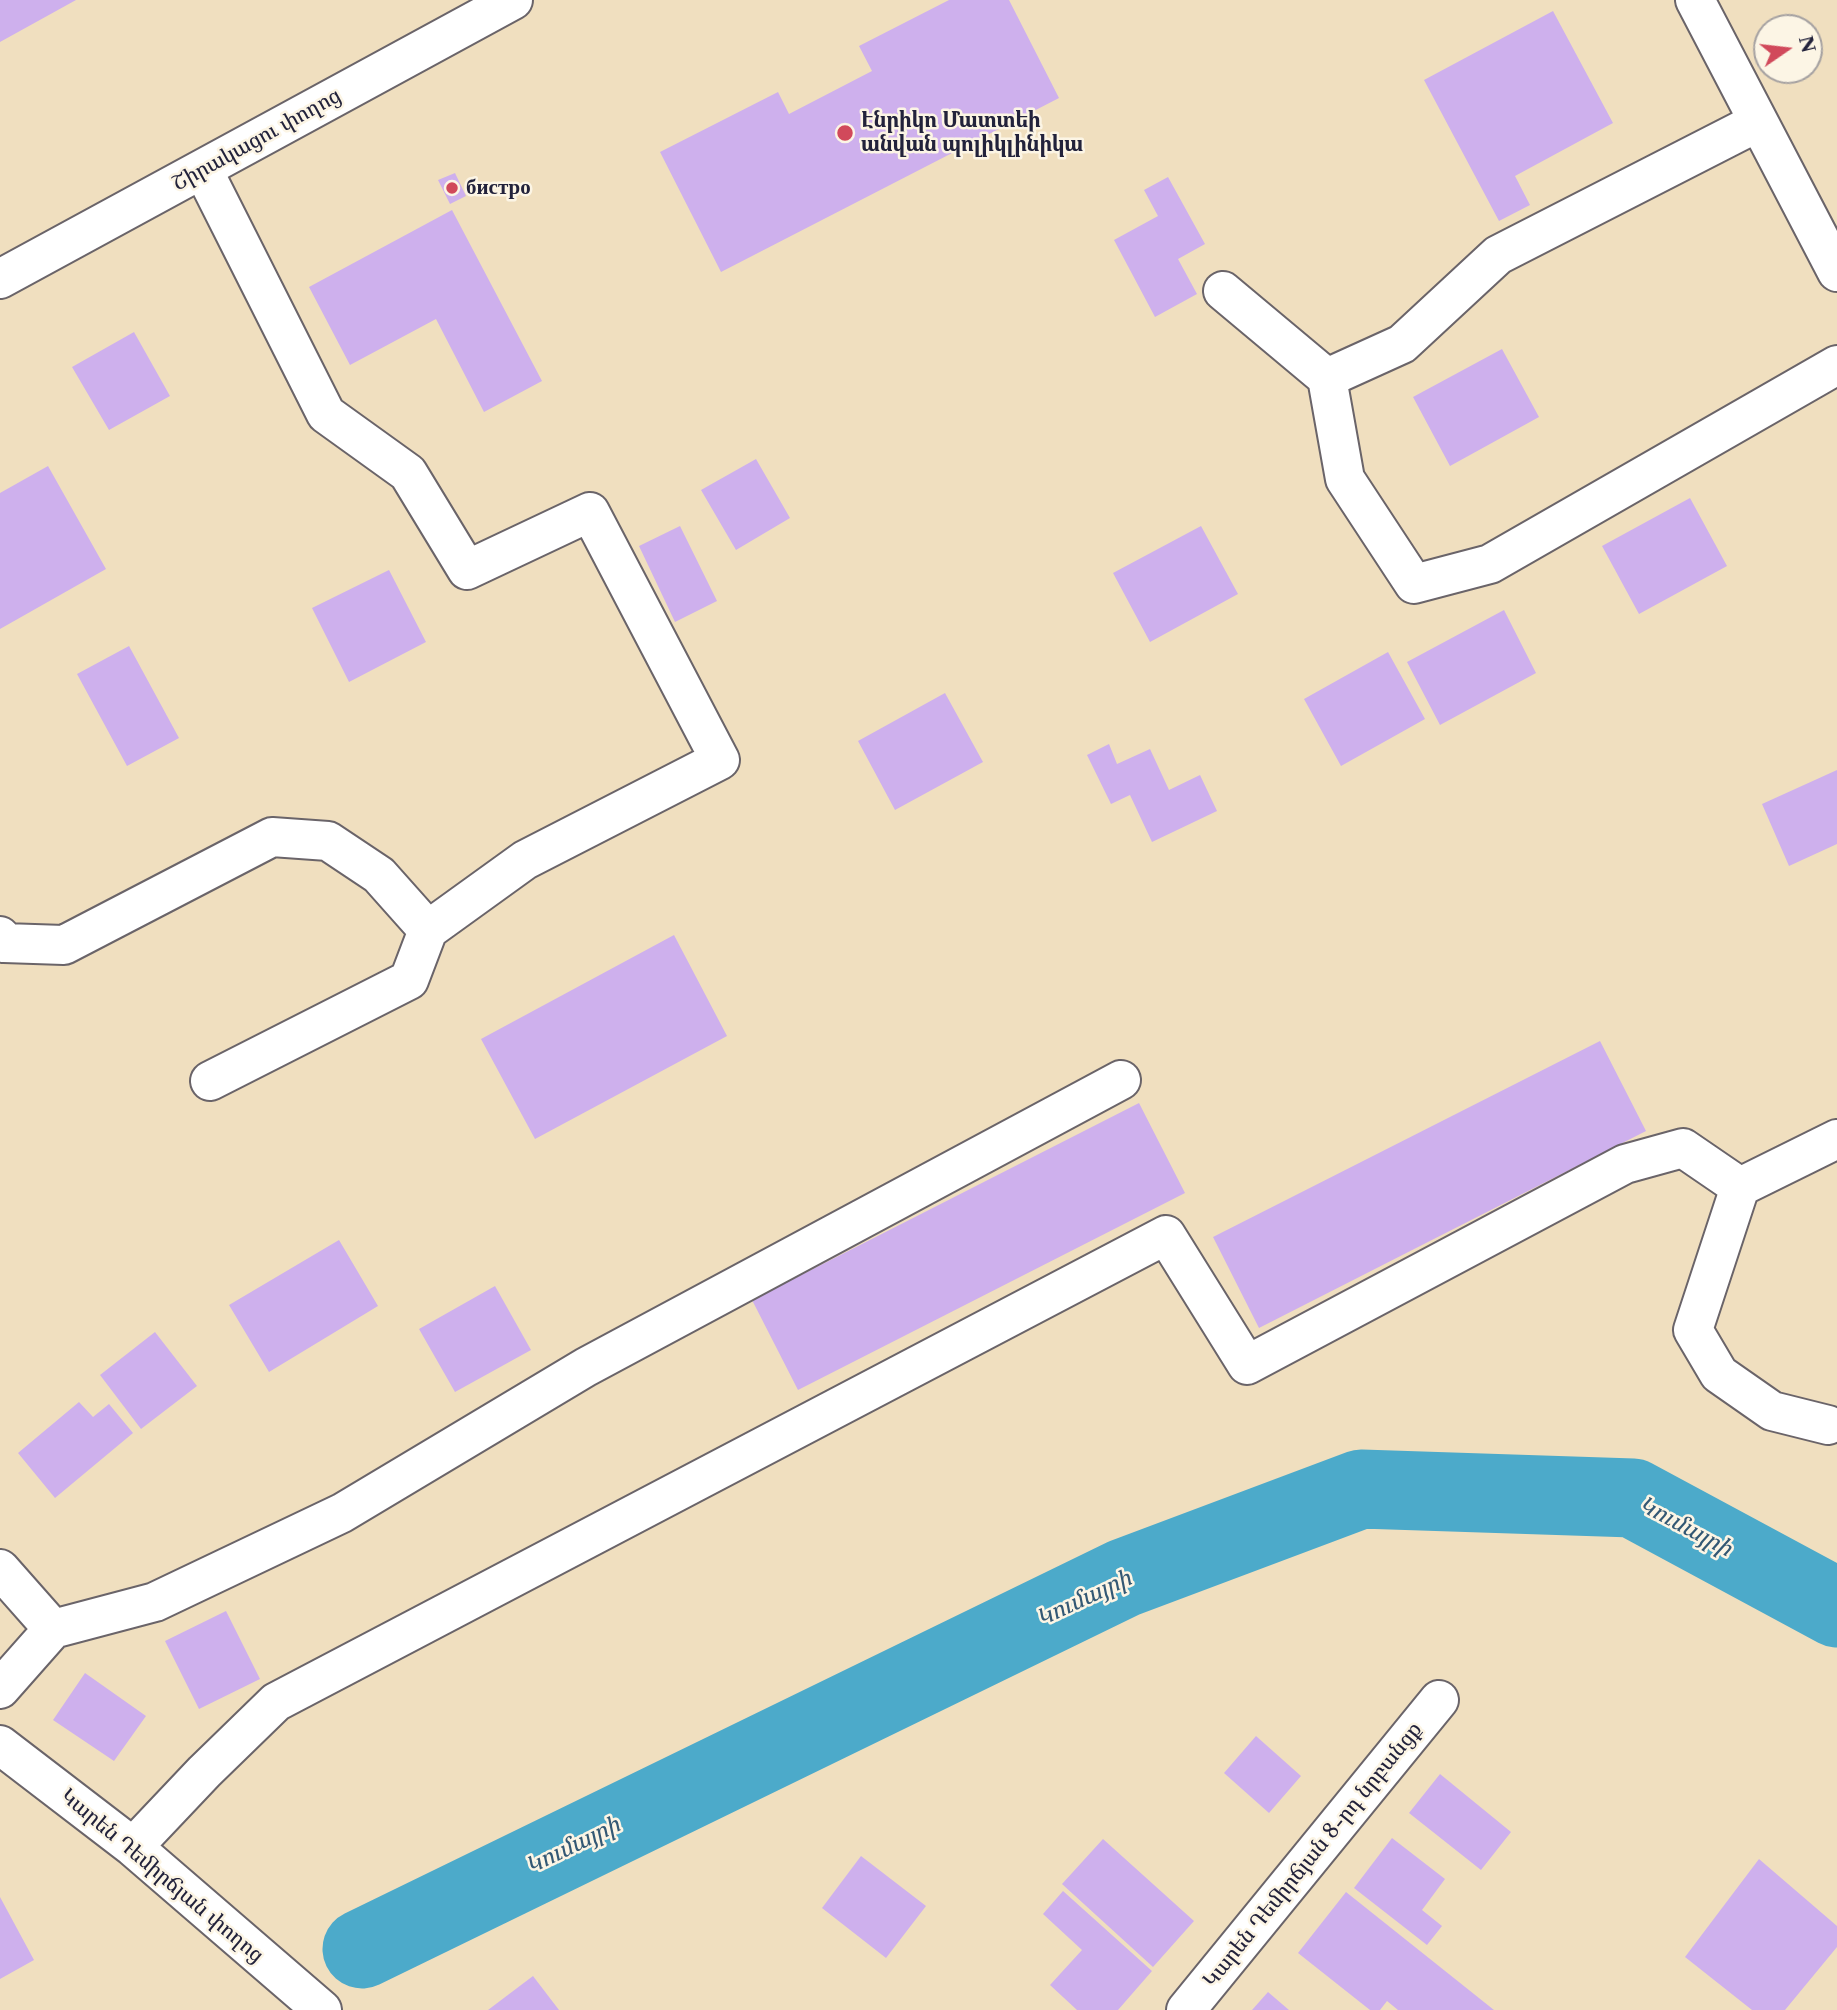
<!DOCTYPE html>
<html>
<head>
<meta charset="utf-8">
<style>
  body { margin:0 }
  #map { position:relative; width:1837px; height:2010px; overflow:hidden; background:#f0dfbf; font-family:"Libre Caslon Text",serif }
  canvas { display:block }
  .north { position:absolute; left:1753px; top:14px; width:70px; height:70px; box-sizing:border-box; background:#fcf5e5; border:2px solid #a5a1a1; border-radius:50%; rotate:76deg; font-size:19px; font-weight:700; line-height:28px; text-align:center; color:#22223b }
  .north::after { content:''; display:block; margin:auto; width:24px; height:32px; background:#d1495b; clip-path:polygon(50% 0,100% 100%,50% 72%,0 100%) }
</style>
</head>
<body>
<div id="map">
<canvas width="1837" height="2010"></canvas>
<div class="north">N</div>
</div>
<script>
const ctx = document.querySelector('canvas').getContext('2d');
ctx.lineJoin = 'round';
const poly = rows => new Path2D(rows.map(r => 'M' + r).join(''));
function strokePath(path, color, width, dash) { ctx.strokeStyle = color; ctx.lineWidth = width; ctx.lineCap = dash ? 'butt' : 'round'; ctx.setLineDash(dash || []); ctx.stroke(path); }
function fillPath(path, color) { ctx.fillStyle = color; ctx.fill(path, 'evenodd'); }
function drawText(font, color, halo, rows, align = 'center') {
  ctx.font = font + ' "Libre Caslon Text","Noto Serif Armenian",serif'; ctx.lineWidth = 5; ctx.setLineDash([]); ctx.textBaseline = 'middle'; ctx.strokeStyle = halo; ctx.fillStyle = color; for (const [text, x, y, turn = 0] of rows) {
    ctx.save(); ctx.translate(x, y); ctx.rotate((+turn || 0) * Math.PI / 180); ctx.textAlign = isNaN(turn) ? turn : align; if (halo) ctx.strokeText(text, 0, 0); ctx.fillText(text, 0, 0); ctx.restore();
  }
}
strokePath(poly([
  [362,1949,1124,1578,1361,1489,1633,1498,1837,1608]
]), '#4caaca', 79);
fillPath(poly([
  [0,0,76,0,0,42],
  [949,0,1009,0,1059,98,721,272,660,152,778,92,789,114,872,71,859,46],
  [1553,11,1613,123,1515,176,1530,205,1499,221,1424,80],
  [455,173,466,196,450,204,438,180],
  [1168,177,1205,244,1178,259,1197,294,1155,317,1114,240,1158,216,1144,190],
  [452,210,542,381,484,412,436,319,350,365,309,287],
  [134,332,170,396,109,430,72,367],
  [1502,349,1539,417,1450,466,1413,397],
  [756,459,790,518,736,550,701,490],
  [48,466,106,569,0,629,0,493],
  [1690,498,1727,566,1639,614,1602,546],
  [680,526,717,601,675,622,639,546],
  [1201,526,1238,594,1150,642,1113,573],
  [389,570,426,642,349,682,312,608],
  [1504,610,1536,673,1440,725,1407,662],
  [129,646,179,738,127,766,77,674],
  [1388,652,1425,719,1341,766,1304,699],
  [945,693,983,762,895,810,858,741],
  [1109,744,1117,764,1150,749,1169,790,1200,775,1217,811,1152,842,1130,795,1111,804,1087,755],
  [1837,770,1837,844,1789,866,1762,804],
  [674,935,727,1036,535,1139,481,1039],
  [1600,1041,1646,1131,1259,1328,1213,1237],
  [1139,1103,1185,1193,798,1390,752,1300],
  [339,1240,378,1306,269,1372,229,1305],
  [495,1286,531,1350,455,1392,419,1329],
  [155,1332,197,1386,141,1429,100,1375],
  [79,1402,93,1417,109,1404,133,1433,55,1498,18,1453],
  [226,1611,260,1679,199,1709,165,1641],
  [85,1673,146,1716,114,1761,53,1720],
  [1256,1736,1301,1776,1269,1813,1224,1773],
  [1440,1774,1511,1832,1481,1870,1409,1813],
  [1392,1838,1445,1879,1422,1910,1442,1926,1427,1945,1354,1888],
  [1103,1839,1194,1921,1153,1967,1062,1884],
  [861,1856,926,1906,886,1958,822,1908],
  [1759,1859,1837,1926,1837,1947,1785,2010,1752,2010,1685,1957],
  [1063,1891,1152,1971,1118,2010,1077,2010,1050,1985,1082,1950,1043,1914],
  [1346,1892,1494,2010,1398,2010,1387,2001,1380,2010,1370,2010,1298,1953],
  [0,1897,34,1960,0,1979],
  [533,1976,559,2010,488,2010],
  [1268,1992,1289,2010,1252,2010]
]), '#ceb0ed');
const minor = poly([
  [1695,0,1837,272],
  [1223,291,1327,378,1345,479,1414,584,1490,564,1837,365],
  [1327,378,1402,344,1498,255,1758,122],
  [0,936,4,943,64,945,272,837,328,841,379,875,428,930,525,860,720,760,590,512,467,570,408,473,326,414,203,170],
  [210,1081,409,980,428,930],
  [1740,1187,1693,1330,1719,1374,1772,1411,1828,1425],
  [0,1569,53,1629,0,1689],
  [53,1629,155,1602,342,1513,586,1367,1121,1080],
  [0,1745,133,1847,322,2010],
  [133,1847,204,1772,276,1702,1166,1235,1247,1365,1625,1164,1683,1148,1740,1187,1837,1139],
  [1186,2010,1439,1700]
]);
const major = poly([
  [0,279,513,0]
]);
strokePath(minor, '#6a6469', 42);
strokePath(major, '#6a6469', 42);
strokePath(minor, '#fff', 38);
strokePath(major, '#fff', 38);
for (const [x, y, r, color] of [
  [845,133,9,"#d1495b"],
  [452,188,7,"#d1495b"]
]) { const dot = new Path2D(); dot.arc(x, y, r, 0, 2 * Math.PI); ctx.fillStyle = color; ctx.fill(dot); strokePath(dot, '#fcf5e5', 2.5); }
drawText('bold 21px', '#22223b', '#fcf5e5', [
  ["Էնրիկո Մատտեի",861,121],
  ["անվան պոլիկլինիկա",861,145],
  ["бистро",466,188]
], 'left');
drawText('21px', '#22223b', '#fcf5e5', [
  ["Շիրակացու փողոց",257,140,-29],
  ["Կարեն Դեմիրճյան 8-րդ նրբանցք",1313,1855,-51],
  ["Կարեն Դեմիրճյան փողոց",162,1876,40]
]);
drawText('italic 23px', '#335874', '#fcf5e5', [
  ["Կումայրի",1685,1527,28],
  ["Կումայրի",1084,1599,-25],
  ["Կումայրի",573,1846,-26]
]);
</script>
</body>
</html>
